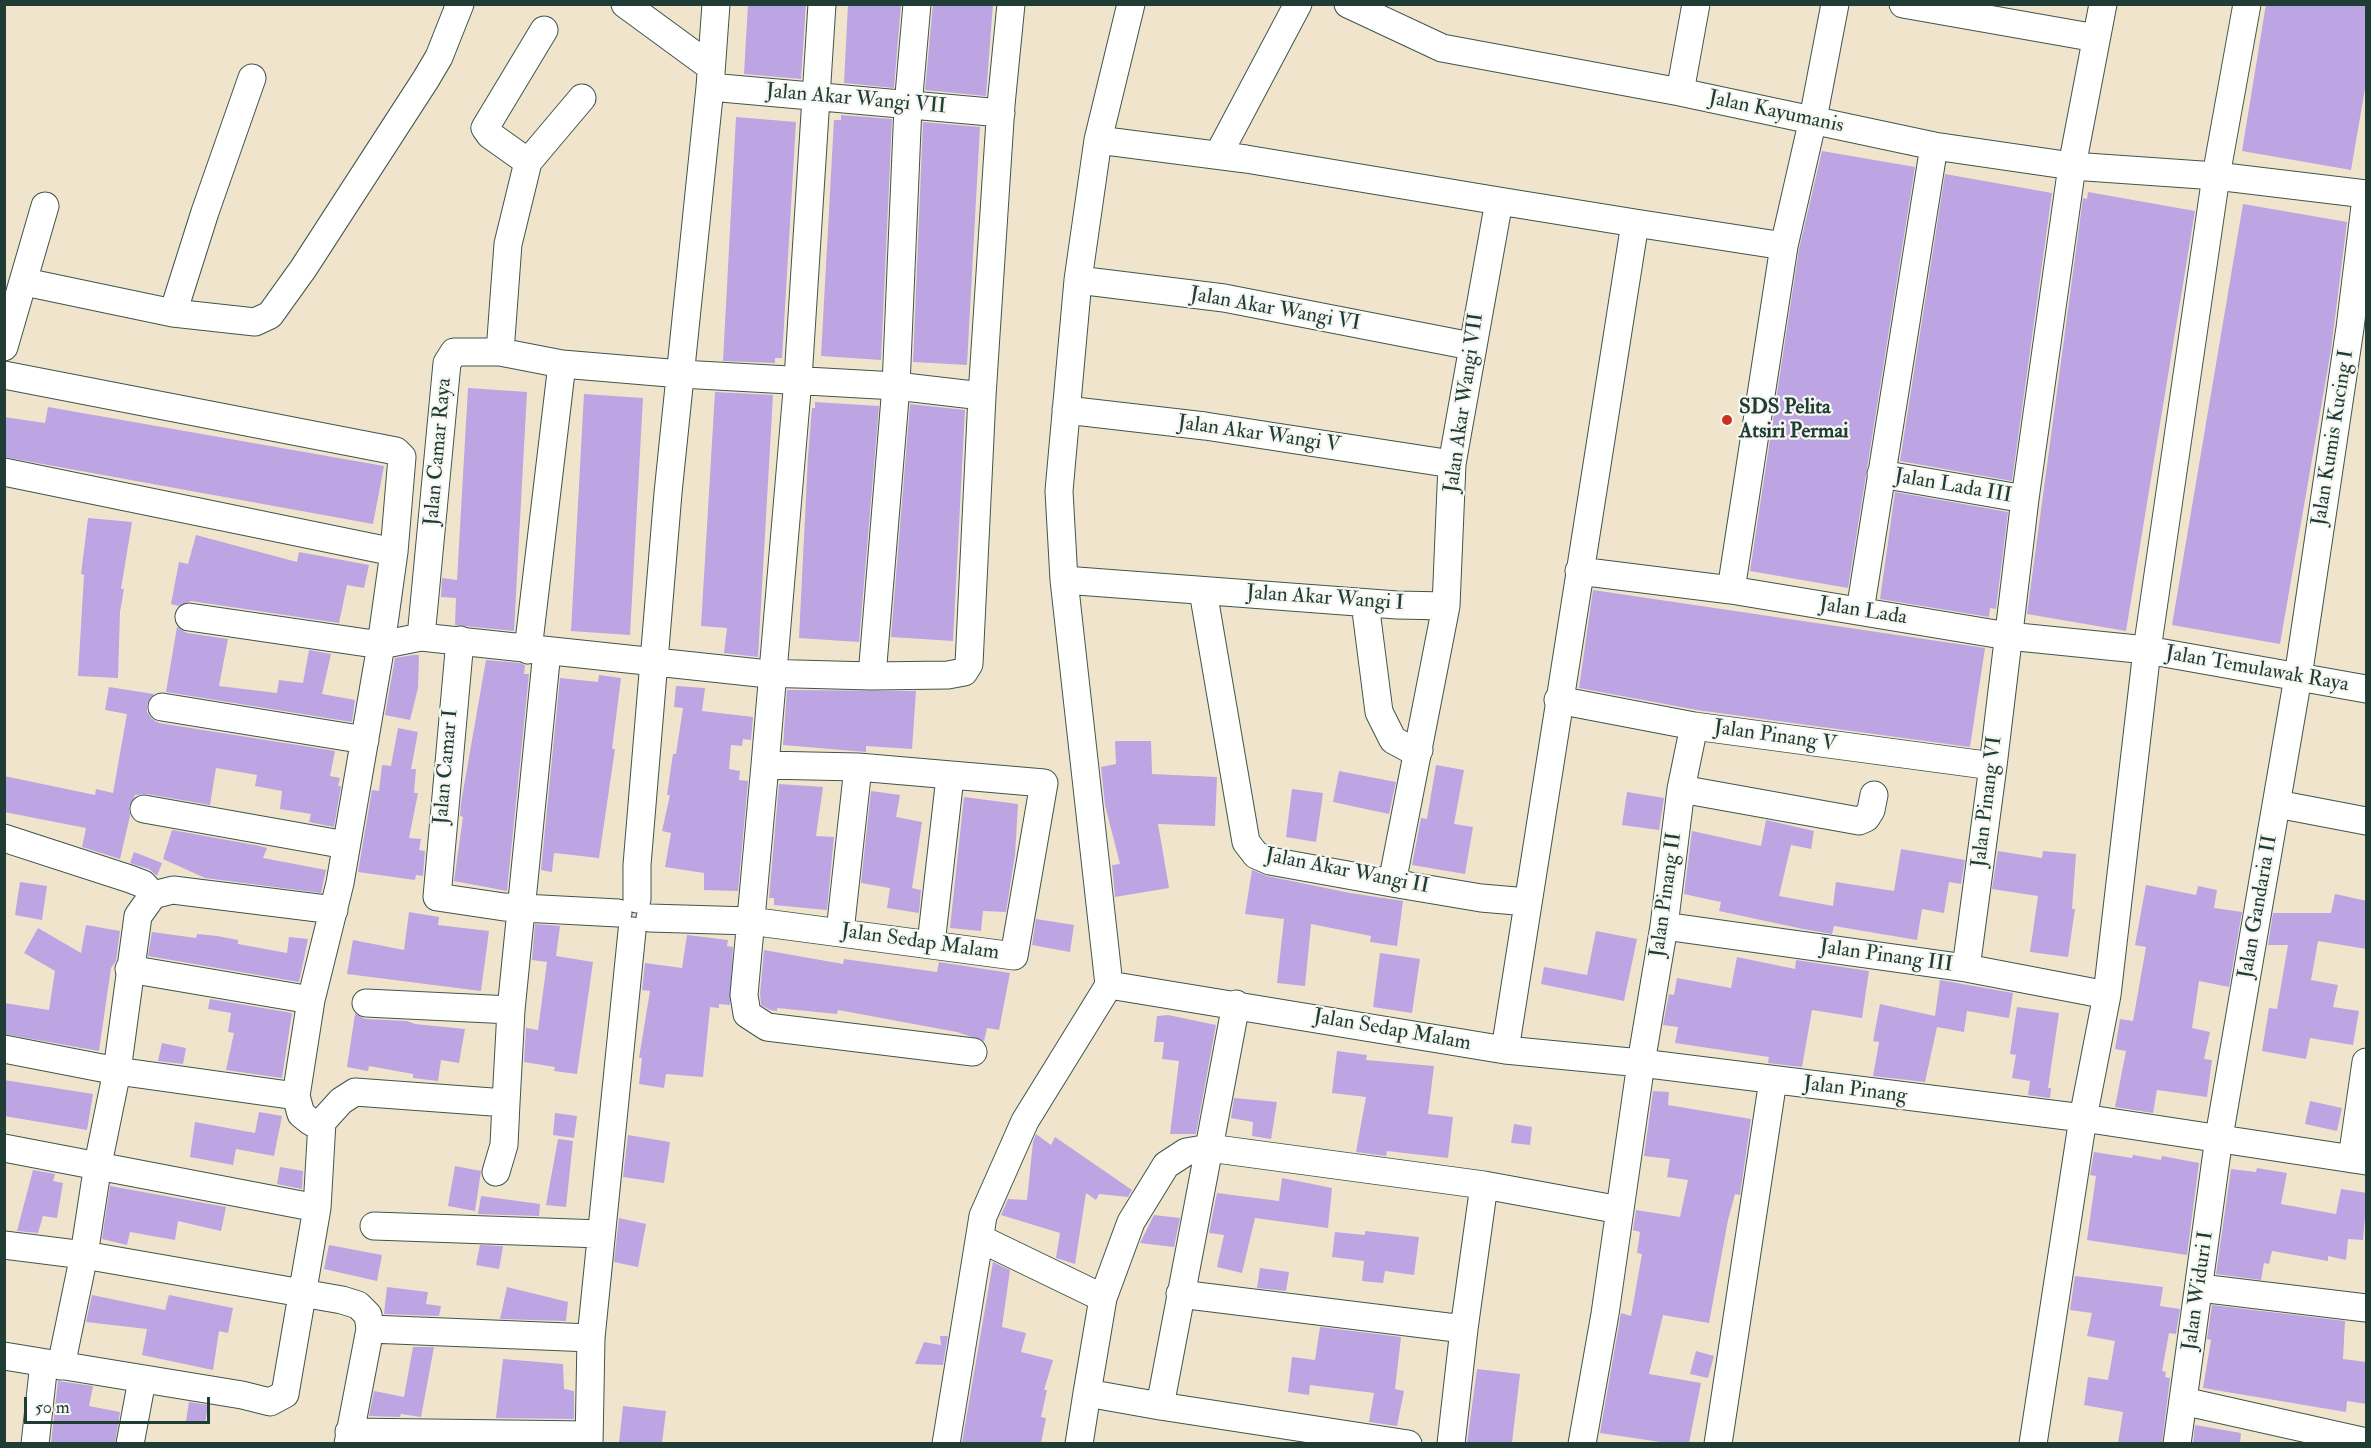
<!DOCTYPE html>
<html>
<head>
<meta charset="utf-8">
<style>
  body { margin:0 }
  #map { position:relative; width:2371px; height:1448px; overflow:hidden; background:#f0e5cc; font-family:"IM FELL Double Pica",serif }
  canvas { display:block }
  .frame { position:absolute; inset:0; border:6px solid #1f3d34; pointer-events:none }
  .scale { position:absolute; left:24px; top:1397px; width:186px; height:27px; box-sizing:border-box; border:3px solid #1f3d34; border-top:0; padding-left:8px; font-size:18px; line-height:21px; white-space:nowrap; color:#1f3d34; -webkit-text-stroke:4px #f6f6f2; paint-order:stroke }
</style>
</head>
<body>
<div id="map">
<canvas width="2371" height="1448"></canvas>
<div class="frame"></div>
<div class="scale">50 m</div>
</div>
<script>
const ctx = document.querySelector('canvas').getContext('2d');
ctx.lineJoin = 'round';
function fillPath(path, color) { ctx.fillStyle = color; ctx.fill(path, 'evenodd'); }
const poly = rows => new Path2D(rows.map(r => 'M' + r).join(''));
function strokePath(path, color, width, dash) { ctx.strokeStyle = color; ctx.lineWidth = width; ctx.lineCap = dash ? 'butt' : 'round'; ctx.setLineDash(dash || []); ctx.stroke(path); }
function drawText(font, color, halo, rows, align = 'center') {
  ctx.font = font + ' "IM FELL Double Pica",serif'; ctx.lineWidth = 4.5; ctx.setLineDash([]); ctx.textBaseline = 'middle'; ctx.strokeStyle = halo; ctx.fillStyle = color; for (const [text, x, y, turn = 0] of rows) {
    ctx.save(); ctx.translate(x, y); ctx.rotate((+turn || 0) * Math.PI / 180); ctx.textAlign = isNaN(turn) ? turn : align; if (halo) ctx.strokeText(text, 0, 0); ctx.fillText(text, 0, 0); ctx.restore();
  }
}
fillPath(poly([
  [748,4,806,4,801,79,744,74],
  [848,4,901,4,894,88,844,83],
  [933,4,993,4,986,96,925,90],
  [2266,4,2367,4,2367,77,2351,170,2242,151],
  [841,115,892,119,881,360,821,356,834,120,841,120],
  [736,117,796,122,782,358,775,358,775,363,723,361],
  [923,122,980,127,967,365,913,362],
  [1822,151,1915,167,1848,588,1750,571,1799,249],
  [1945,174,2052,193,2012,481,1900,461],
  [2088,192,2195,211,2126,631,2027,614,2083,198,2087,199],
  [2243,204,2347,222,2331,350,2280,644,2172,625],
  [468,388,527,392,514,631,455,625,456,598,441,597,442,578,457,580],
  [715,392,773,395,758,657,724,653,727,628,701,626],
  [584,394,643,398,630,635,571,631],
  [815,402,879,406,859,642,799,638,808,456,812,408,815,408],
  [910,404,965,410,953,641,891,637],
  [48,407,384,466,373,524,4,457,4,417,45,423],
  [1895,492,2008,512,1996,609,1990,608,1989,617,1880,599],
  [88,518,132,522,121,589,124,589,120,612,118,678,78,676,84,575,81,574],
  [196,535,297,562,299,552,369,565,364,588,347,585,339,623,191,601,179,606,171,604,179,562,188,564],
  [1593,590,1985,648,1970,747,1697,710,1579,688],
  [177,627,187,633,228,639,219,686,277,693,279,680,303,683,309,650,331,654,322,694,355,700,352,722,166,692],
  [413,655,419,655,418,688,410,720,385,715,395,658],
  [486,660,520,663,525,665,524,674,529,674,507,891,454,881,463,817,460,816,461,803],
  [599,675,621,678,612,749,615,749,599,858,554,853,552,872,541,870,560,678,598,682],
  [676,686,705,688,702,711,753,717,751,740,743,739,742,746,731,745,729,769,740,771,739,780,748,781,738,891,704,890,704,873,665,867,671,833,662,831,670,795,667,795,673,754,676,754,683,708,674,707],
  [109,687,154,694,147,704,147,712,152,719,159,723,335,751,330,776,340,778,338,786,341,786,334,827,309,822,311,814,280,809,282,791,255,786,257,775,216,768,210,805,147,794,135,795,129,806,130,816,120,859,82,847,86,828,4,812,4,776,95,795,96,789,113,793,127,714,105,710],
  [787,690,916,691,912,749,866,746,866,752,783,745],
  [398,728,418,732,411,769,416,769,414,793,418,793,409,838,421,839,419,850,425,851,423,876,416,875,415,880,358,872,372,790,379,791,382,765,391,766],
  [1115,741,1151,741,1152,774,1217,777,1215,826,1158,824,1169,888,1115,897,1112,865,1120,864,1105,805,1101,767,1116,764],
  [1436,765,1464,770,1454,824,1473,827,1465,874,1412,865,1421,818,1427,819],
  [1339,771,1396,782,1389,814,1333,802],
  [779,784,823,787,816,836,834,837,827,910,774,905,774,898,769,898],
  [1292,789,1323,793,1316,842,1286,837],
  [871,791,900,795,896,817,922,822,912,888,921,890,919,913,887,908,890,888,861,883],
  [1627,792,1664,798,1659,830,1622,825],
  [964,797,1018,804,1015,855,1006,912,983,911,981,931,950,928],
  [1766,820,1814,831,1811,849,1791,845,1779,896,1833,906,1836,882,1894,891,1901,849,1965,860,1961,884,1949,882,1944,913,1922,909,1917,940,1834,926,1832,934,1803,929,1719,911,1721,902,1684,894,1692,831,1761,846],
  [172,830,260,846,267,848,263,858,326,870,321,893,205,878,163,859],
  [1998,851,2042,858,2043,851,2076,854,2072,909,2075,909,2068,957,2030,952,2038,896,1992,889],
  [134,852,162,863,157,876,149,869,130,863],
  [1252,870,1267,876,1350,893,1403,901,1397,946,1370,942,1371,936,1311,924,1305,986,1277,983,1284,919,1245,914],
  [20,882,47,886,42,920,15,915],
  [2146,885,2196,895,2198,886,2217,890,2214,908,2242,912,2229,987,2199,981,2192,1028,2210,1032,2204,1059,2212,1060,2207,1097,2157,1090,2153,1113,2115,1107,2126,1051,2115,1049,2120,1019,2133,1021,2146,947,2135,945],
  [2335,894,2367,901,2367,949,2318,941,2311,980,2338,985,2333,1007,2359,1011,2353,1045,2310,1038,2306,1059,2262,1051,2269,1008,2277,1009,2288,945,2268,945,2273,913,2331,913],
  [409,912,439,917,438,925,489,931,481,991,347,974,353,940,404,950],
  [1036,919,1074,925,1070,952,1032,945],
  [535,924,560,926,556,956,593,962,577,1074,554,1071,555,1067,524,1062,526,1028,538,1030,547,962,532,960],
  [86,925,120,931,116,961,111,968,99,1051,4,1034,4,1003,49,1010,55,971,24,953,38,928,81,953],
  [1596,931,1637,939,1624,1001,1541,984,1544,967,1587,975],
  [152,932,196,938,197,934,217,936,238,940,238,944,287,953,289,937,308,939,299,982,148,956],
  [687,935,728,940,727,946,733,947,730,1005,719,1004,719,1008,710,1007,703,1077,666,1074,664,1088,639,1084,642,1058,639,1058,650,991,642,990,645,963,682,968],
  [764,950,843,964,844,959,937,972,939,962,1010,973,999,1030,987,1028,984,1041,957,1032,838,1010,837,1014,777,1008,777,1011,770,1010,761,1005,760,994],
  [1380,953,1420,959,1412,1013,1373,1007],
  [1737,957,1795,969,1796,960,1869,971,1862,1018,1812,1010,1802,1067,1768,1063,1769,1057,1675,1043,1678,1027,1663,1025,1669,994,1674,995,1677,978,1731,988],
  [1940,980,2013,993,2009,1018,1967,1011,1964,1032,1937,1027,1925,1082,1873,1076,1879,1042,1873,1041,1880,1004,1935,1016],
  [210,999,292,1013,282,1078,226,1070,234,1033,228,1032,231,1013,208,1009],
  [2017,1007,2059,1013,2048,1088,2051,1088,2050,1098,2028,1095,2030,1081,2012,1078,2016,1055,2010,1054],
  [355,1014,365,1019,407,1021,415,1024,465,1029,459,1063,441,1060,438,1081,413,1078,413,1074,369,1066,368,1071,347,1067],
  [1168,1015,1216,1025,1196,1134,1170,1134,1179,1061,1162,1059,1164,1042,1154,1042,1157,1016],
  [162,1043,186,1048,183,1064,158,1061],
  [1337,1051,1367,1055,1366,1060,1434,1066,1428,1114,1453,1117,1448,1158,1387,1151,1386,1156,1356,1152,1366,1097,1332,1093],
  [4,1080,93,1094,87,1130,4,1116],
  [1653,1091,1669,1092,1668,1105,1751,1119,1740,1195,1735,1194,1728,1220,1709,1323,1663,1315,1649,1374,1701,1383,1689,1443,1667,1443,1600,1433,1621,1313,1631,1316,1642,1254,1637,1253,1640,1232,1633,1230,1636,1210,1680,1217,1688,1180,1667,1177,1670,1159,1644,1156],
  [1234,1098,1277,1102,1271,1139,1252,1136,1253,1122,1231,1118],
  [2310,1101,2342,1108,2337,1131,2305,1124],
  [259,1112,282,1116,274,1156,236,1149,233,1165,190,1157,195,1122,255,1133],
  [555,1113,577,1116,574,1138,553,1135],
  [1514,1124,1532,1127,1530,1145,1511,1143],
  [1036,1134,1051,1145,1055,1137,1132,1190,1128,1197,1099,1194,1096,1200,1086,1193,1075,1264,1056,1258,1060,1233,1001,1215,1008,1199,1027,1200,1033,1142],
  [628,1135,670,1142,664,1183,623,1177],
  [558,1139,573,1141,566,1207,546,1205],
  [2094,1152,2132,1158,2133,1155,2161,1160,2162,1156,2199,1163,2187,1255,2087,1240,2096,1176,2090,1175],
  [455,1166,481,1171,475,1211,448,1206],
  [280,1167,303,1171,302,1189,277,1184],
  [2257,1168,2287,1173,2281,1204,2336,1214,2341,1189,2367,1193,2363,1240,2348,1239,2346,1260,2328,1256,2328,1261,2272,1251,2269,1264,2264,1263,2261,1280,2216,1274,2231,1169,2256,1172],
  [33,1170,55,1174,53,1181,63,1183,57,1218,43,1216,38,1233,17,1231],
  [1282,1178,1332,1188,1328,1228,1255,1218,1242,1273,1217,1267,1224,1235,1209,1233,1217,1193,1279,1201],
  [110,1186,226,1207,221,1231,178,1221,175,1240,130,1232,127,1245,102,1239],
  [481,1196,540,1204,539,1216,478,1214],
  [1154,1215,1180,1218,1174,1247,1140,1243],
  [619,1218,646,1224,638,1267,614,1262],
  [1365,1231,1419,1237,1414,1275,1385,1271,1383,1283,1362,1281,1364,1261,1332,1257,1335,1232,1365,1235],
  [329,1245,382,1255,377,1281,324,1269],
  [480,1245,503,1246,499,1269,476,1265],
  [993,1262,1010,1270,1002,1327,1026,1333,1021,1352,1053,1360,1044,1390,1047,1390,1041,1417,1046,1418,1041,1443,962,1443],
  [1260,1268,1289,1272,1286,1291,1257,1288],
  [2075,1276,2163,1287,2160,1306,2180,1309,2176,1334,2169,1333,2162,1371,2166,1372,2165,1377,2170,1378,2162,1443,2118,1443,2123,1412,2084,1405,2088,1377,2108,1380,2115,1341,2087,1336,2092,1313,2070,1310],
  [387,1287,428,1292,426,1304,441,1306,439,1316,384,1314],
  [507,1287,568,1302,566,1321,500,1319],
  [92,1295,165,1310,169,1295,233,1308,228,1333,219,1331,213,1370,142,1355,147,1329,86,1322],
  [2212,1305,2345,1321,2343,1359,2367,1362,2367,1404,2347,1401,2346,1412,2203,1388,2211,1340,2207,1339],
  [1320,1327,1401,1337,1395,1389,1404,1391,1397,1426,1369,1422,1374,1393,1310,1385,1309,1395,1288,1392,1292,1357,1315,1360],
  [940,1336,948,1336,943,1365,915,1364,924,1342,941,1345],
  [413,1347,434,1347,421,1417,401,1414,400,1417,369,1416,374,1391,404,1397],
  [1696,1351,1714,1356,1708,1378,1690,1374],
  [503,1359,563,1364,564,1389,574,1391,574,1419,496,1418],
  [1477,1369,1520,1374,1512,1443,1467,1443],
  [58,1381,93,1386,89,1406,120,1412,115,1443,51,1443],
  [189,1402,208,1405,205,1424,186,1421],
  [623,1406,666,1411,662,1443,619,1443],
  [2195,1425,2241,1433,2240,1443,2193,1443]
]), '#bda4e2');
const street = poly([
  [625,4,711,67],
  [1131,4,1098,140,1078,280,1059,491,1064,580,1397,605,1446,606],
  [1348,4,1442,48,1680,92,1934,146,2072,166,2216,176,2366,194],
  [1903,4,2096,38],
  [710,87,1001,113],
  [1680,92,1696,4],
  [1098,140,1246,159,1499,201,1452,464,1446,606,1392,883],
  [1218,155,1298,4],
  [528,162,490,135,485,128,544,30],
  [1499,201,1635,223,1505,1050],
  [1635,223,1784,246],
  [1078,280,1224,298,1471,346],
  [25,282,173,313,205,212,252,78],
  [173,313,255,322,270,315,303,269,426,79,439,57,460,4],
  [4,347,45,206],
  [500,352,508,244,528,162,582,98],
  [4,375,396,451,402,457,394,552,381,645,340,883,311,1000,296,1096,301,1114,311,1122,322,1122,341,1101,355,1092,506,1103,511,1010,547,651],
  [1066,410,1205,426,1452,464],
  [4,472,394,552],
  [1881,474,2025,499],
  [1579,571,1731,590,2008,636,2147,650,2366,689],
  [1731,590,1784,246,1813,119,1835,4],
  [1203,591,1246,842,1256,855,1270,861,1392,883,1481,898,1528,902],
  [1365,603,1379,712,1393,740,1408,748,1419,750],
  [1860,611,1934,146],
  [189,617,381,645,421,637,759,673,872,676,948,675,964,672,969,664,982,396,1001,105,1011,4],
  [421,637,447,363,454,352,500,352,562,364,681,374,896,386,982,396],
  [460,640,437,897,504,907,618,913],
  [528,650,562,364],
  [872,676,896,386,908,106,917,4],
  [1558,700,1694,726,1993,766],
  [162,707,365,740],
  [765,765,744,995,747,1014,767,1027,973,1052],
  [1681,789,1859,821,1866,818,1871,810,1874,795],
  [2277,804,2366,821],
  [144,809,346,845],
  [4,838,130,879,143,884,153,895],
  [637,899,637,865,668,493,710,87,716,4],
  [650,918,750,921,1014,956,1044,783,858,767,765,765,798,379,822,4],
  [1664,926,1966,968,2107,995],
  [840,932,858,767],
  [931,944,950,777],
  [1966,968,1993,766,2025,499,2072,166,2103,4],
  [129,969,311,1000],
  [1109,985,1505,1050,1641,1063,2083,1118,2366,1161],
  [366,1003,511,1010],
  [1236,1004,1209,1148,1484,1185,1620,1210],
  [4,1049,117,1071,296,1096],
  [4,1148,317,1208],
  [2352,1159,2366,1062],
  [496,1172,504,1145,506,1103],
  [374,1226,601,1234],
  [981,1239,1103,1298,1087,1393],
  [4,1245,84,1255,98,1164,117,1071,138,916,153,895,173,890,334,910],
  [2200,1288,2366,1308],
  [1180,1294,1464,1329,1451,1444],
  [1103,1298,1131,1222,1166,1165,1186,1152,1209,1148,1160,1406,1408,1444],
  [370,1329,591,1338],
  [1464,1329,1484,1185],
  [4,1356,242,1395,270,1402,285,1394,317,1208,322,1122],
  [61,1366,84,1255,342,1300,358,1305,368,1315,370,1329,348,1444],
  [2183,1401,2366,1442],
  [349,1432,589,1435],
  [35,1444,44,1363],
  [130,1444,142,1380],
  [589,1444,591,1338,632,931],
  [946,1444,983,1216,1025,1121,1109,985,1064,580],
  [1079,1444,1087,1393,1160,1406],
  [1582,1444,1605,1314,1641,1063,1664,926,1681,789,1694,726],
  [1718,1444,1773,1080],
  [2033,1444,2083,1118,2107,995,2147,650,2216,176,2247,4],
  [2177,1444,2219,1137,2298,677,2350,328,2366,198]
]);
strokePath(street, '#3e564b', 29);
strokePath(street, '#fff', 27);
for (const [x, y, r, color] of [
  [1727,420,6,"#c8321e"]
]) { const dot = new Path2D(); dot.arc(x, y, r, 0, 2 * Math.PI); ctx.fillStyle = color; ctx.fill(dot); strokePath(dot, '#f6f6f2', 2); }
drawText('21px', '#1f3d34', '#f6f6f2', [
  ["Jalan Akar Wangi VII",856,100,5],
  ["Jalan Kayumanis",1776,113,12],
  ["Jalan Akar Wangi VI",1275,310,10],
  ["Jalan Akar Wangi VII",1465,403,-82],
  ["Jalan Akar Wangi V",1259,435,8],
  ["Jalan Kumis Kucing I",2334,438,-81],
  ["Jalan Camar Raya",439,452,-85],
  ["Jalan Lada III",1953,487,10],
  ["Jalan Akar Wangi I",1325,599,4],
  ["Jalan Lada",1863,612,9],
  ["Jalan Temulawak Raya",2257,670,10],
  ["Jalan Pinang V",1775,737,8],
  ["Jalan Camar I",447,767,-85],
  ["Jalan Pinang VI",1988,802,-83],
  ["Jalan Akar Wangi II",1347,872,11],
  ["Jalan Pinang II",1667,895,-82],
  ["Jalan Gandaria II",2259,907,-80],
  ["Jalan Sedap Malam",920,943,8],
  ["Jalan Pinang III",1886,957,8],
  ["Jalan Sedap Malam",1392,1031,10],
  ["Jalan Pinang",1855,1091,7],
  ["Jalan Widuri I",2199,1291,-82]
]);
drawText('bold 21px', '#1f3d34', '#f6f6f2', [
  ["SDS Pelita",1739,408],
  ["Atsiri Permai",1739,432]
], 'left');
</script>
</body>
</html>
